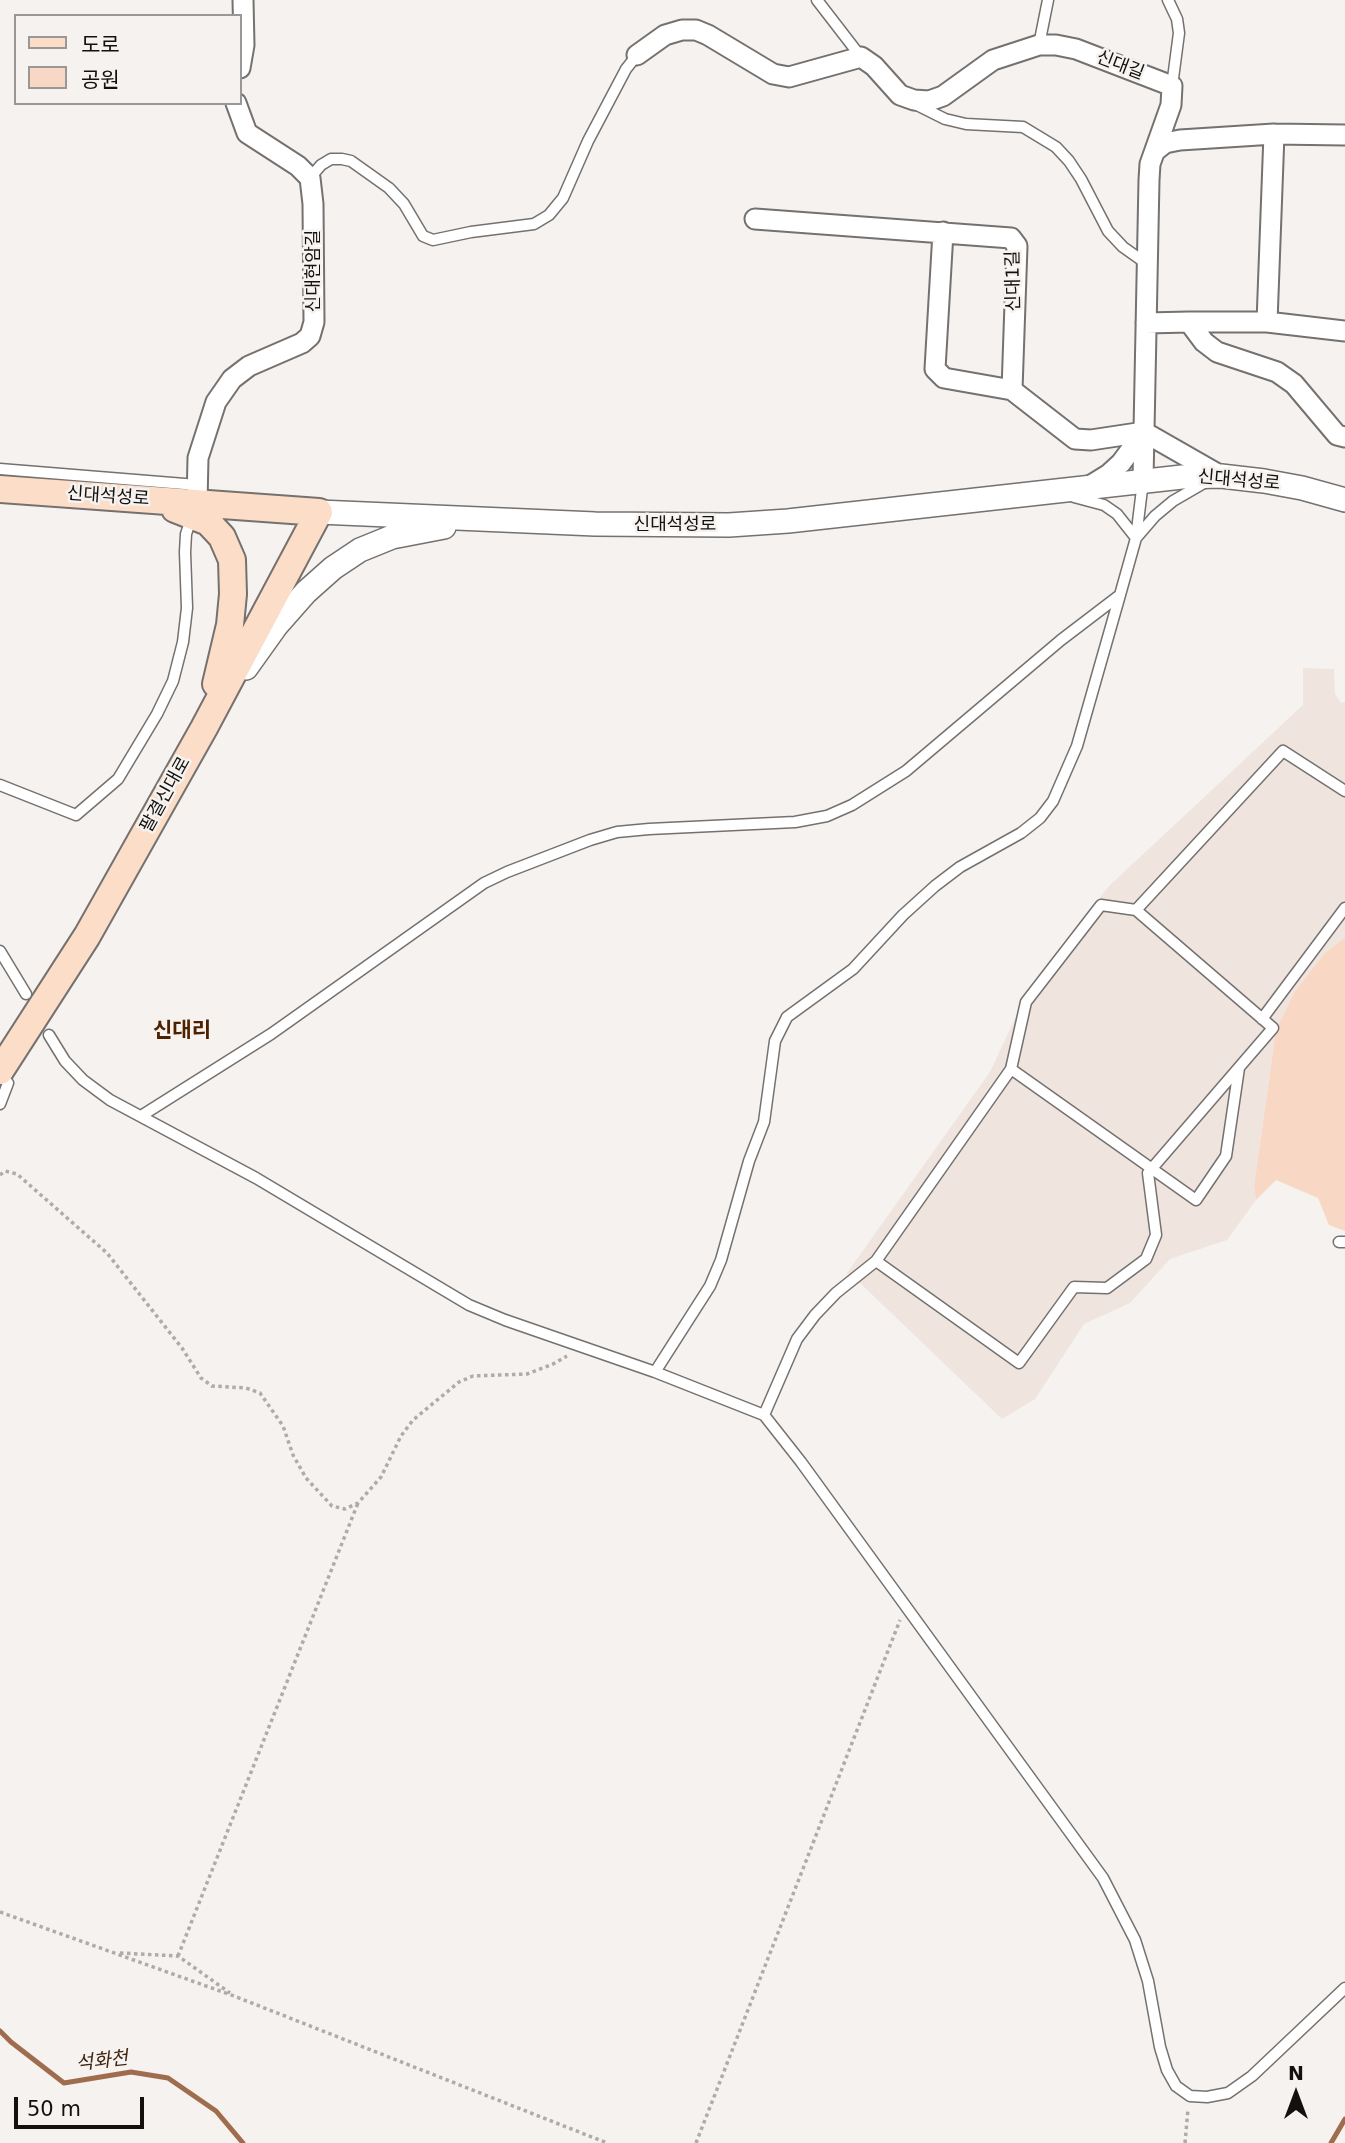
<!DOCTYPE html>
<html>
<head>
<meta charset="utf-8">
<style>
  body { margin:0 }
  #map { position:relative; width:1345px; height:2143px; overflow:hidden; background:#f5f2ef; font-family:"DejaVu Sans","Noto Sans KR",sans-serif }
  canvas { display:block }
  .legend { position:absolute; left:14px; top:14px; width:228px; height:91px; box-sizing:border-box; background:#f5f2ef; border:2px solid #9a9896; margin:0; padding:9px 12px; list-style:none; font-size:21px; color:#121110 }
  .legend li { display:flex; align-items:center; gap:14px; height:35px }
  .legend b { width:35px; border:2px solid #9a9896 }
  .north { position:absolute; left:1261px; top:2059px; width:70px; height:70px; -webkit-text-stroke:5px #f5f2ef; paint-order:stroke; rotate:0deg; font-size:19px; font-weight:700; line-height:28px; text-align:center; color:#121110 }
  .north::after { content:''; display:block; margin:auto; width:24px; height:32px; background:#121110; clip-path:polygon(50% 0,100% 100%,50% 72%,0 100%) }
  .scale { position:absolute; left:14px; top:2097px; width:130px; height:32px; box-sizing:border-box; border:4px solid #121110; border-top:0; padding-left:9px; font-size:21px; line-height:24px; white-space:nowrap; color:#121110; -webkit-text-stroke:5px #f5f2ef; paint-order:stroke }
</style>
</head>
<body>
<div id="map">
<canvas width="1345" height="2143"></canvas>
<ul class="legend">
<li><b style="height:9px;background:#fcddc8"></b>도로</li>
<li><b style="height:19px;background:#f8d8c5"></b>공원</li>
</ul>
<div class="north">N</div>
<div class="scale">50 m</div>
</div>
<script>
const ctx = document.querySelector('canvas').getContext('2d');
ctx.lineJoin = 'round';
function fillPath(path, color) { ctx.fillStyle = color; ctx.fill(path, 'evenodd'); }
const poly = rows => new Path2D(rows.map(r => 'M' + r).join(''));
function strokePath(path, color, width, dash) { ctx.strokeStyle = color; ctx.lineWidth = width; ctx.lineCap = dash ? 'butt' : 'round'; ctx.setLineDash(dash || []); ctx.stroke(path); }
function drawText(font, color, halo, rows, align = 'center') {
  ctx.font = font + ' "DejaVu Sans","Noto Sans KR",sans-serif'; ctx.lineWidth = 5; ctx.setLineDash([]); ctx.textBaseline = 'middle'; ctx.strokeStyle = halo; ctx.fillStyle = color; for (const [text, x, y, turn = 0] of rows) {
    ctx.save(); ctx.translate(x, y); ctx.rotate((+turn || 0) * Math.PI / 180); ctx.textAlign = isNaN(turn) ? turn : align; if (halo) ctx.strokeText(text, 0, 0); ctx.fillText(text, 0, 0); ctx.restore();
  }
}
fillPath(poly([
  [1303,668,1334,669,1335,694,1341,703,1345,702,1345,937,1324,954,1295,991,1276,1030,1254,1186,1256,1200,1227,1240,1170,1259,1130,1303,1084,1324,1035,1399,1002,1419,860,1283,847,1273,990,1072,1029,989,1109,886,1303,705]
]), '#efe4de');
fillPath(poly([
  [1345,937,1345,1231,1329,1225,1318,1198,1276,1180,1256,1200,1254,1186,1276,1030,1295,991,1324,954]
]), '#f8d8c5');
strokePath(poly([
  [0,2031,11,2042,64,2083,131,2072,168,2078,216,2111,243,2143],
  [1331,2143,1345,2119]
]), '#9f6d4e', 5);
const service = poly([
  [817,0,861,57],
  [1168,0,1177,19,1179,33,1172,86],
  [1039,45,1048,0],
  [913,103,945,119,966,124,1023,127,1056,147,1069,161,1081,179,1108,231,1123,247,1147,264],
  [310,178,321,165,331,159,342,159,351,161,389,188,404,204,423,236,433,240,471,232,534,224,549,215,563,198,588,141,626,69,637,55],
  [0,469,197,485],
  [1074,497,1104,505,1117,514,1136,538,1155,516,1173,501,1204,483],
  [0,785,76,815,118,779,157,714,173,681,183,642,187,608,185,552,186,534,192,516],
  [1136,910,1283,751,1345,791],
  [0,951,26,994],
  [1262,1019,1345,908],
  [49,1035,65,1061,83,1080,110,1100,256,1178,469,1305,505,1320,655,1372,764,1415,801,1462,1103,1878,1135,1940,1148,1981,1160,2047,1167,2070,1176,2086,1190,2096,1207,2097,1228,2093,1252,2076,1345,1988],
  [1011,1069,1196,1200,1226,1156,1239,1068],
  [0,1104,8,1083,0,1074],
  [141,1116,271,1034,484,883,507,872,590,840,617,832,649,829,795,822,827,816,852,805,906,771,1061,640,1120,595],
  [1339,1242,1345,1242],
  [655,1372,710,1286,721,1260,749,1161,764,1122,775,1041,787,1017,853,969,903,915,935,886,960,867,1021,833,1040,818,1053,801,1077,746,1120,595,1136,538,1143,481],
  [764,1415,797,1339,815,1315,836,1293,876,1261,1019,1363,1074,1287,1107,1288,1146,1259,1156,1235,1148,1173,1273,1028,1136,910,1101,905,1026,1002,1011,1069,876,1261]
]);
const minor = poly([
  [637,55,665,35,682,30,696,30,708,35,773,74,789,77,861,57,874,66,900,95,914,100,929,101,943,96,993,60,1039,45,1056,45,1076,49,1172,86,1171,105,1150,164,1149,180,1143,480],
  [240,68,244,45,243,0],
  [1155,151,1165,143,1180,140,1274,134,1345,135],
  [755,219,1011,238,1017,246,1012,390,1075,439,1091,440,1144,432],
  [943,232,935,369,944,378,1012,390],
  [1189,322,1267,322,1345,331],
  [1267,322,1274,134],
  [1146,323,1189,322,1204,342,1217,352,1277,372,1294,384,1337,435,1345,437],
  [1144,432,1221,476],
  [1088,487,1109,474,1121,463,1144,432],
  [197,503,198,458,216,402,232,379,249,366,302,343,310,336,314,322,313,204,310,178,298,166,247,133,236,103]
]);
const tertiary = poly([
  [319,512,595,524,729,525,788,521,1182,477,1221,476,1264,481,1302,488,1345,500],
  [246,668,276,626,306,592,333,568,360,550,392,537,444,527]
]);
const secondary = poly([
  [0,489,319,512,204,728,87,936,0,1071],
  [175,509,208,522,222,537,232,560,233,594,230,625,216,684]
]);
strokePath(service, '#74716f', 13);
strokePath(minor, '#74716f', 23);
strokePath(tertiary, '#74716f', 26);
strokePath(secondary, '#74716f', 30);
strokePath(poly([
  [0,1175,5,1171,17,1174,107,1253,182,1348,201,1378,212,1386,246,1388,260,1393,283,1426,293,1455,306,1478,332,1506,345,1509,358,1503,381,1477,401,1436,413,1420,459,1382,473,1376,527,1374,553,1364,567,1356],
  [0,1912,234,1996,607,2143],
  [120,1953,178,1956,230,1993],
  [178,1956,358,1503],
  [696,2143,900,1620],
  [1185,2143,1188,2109]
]), '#aeaba9', 3.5, [3.5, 3.5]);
strokePath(service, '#fff', 10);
strokePath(minor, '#fff', 19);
strokePath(tertiary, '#fff', 23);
strokePath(secondary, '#fcddc8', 26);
drawText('18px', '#121110', '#f5f2ef', [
  ["신대길",1120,66,21],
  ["신대현암길",314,271,-90],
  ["신대1길",1014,281,-91],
  ["신대석성로",1239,481,5],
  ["신대석성로",108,497,4],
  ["신대석성로",675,525],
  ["팔결신대로",166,795,-61]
]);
drawText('italic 19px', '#412410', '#f5f2ef', [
  ["석화천",102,2062,-7]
]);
drawText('bold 21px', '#4d2100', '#f5f2ef', [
  ["신대리",182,1032]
]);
</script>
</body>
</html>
